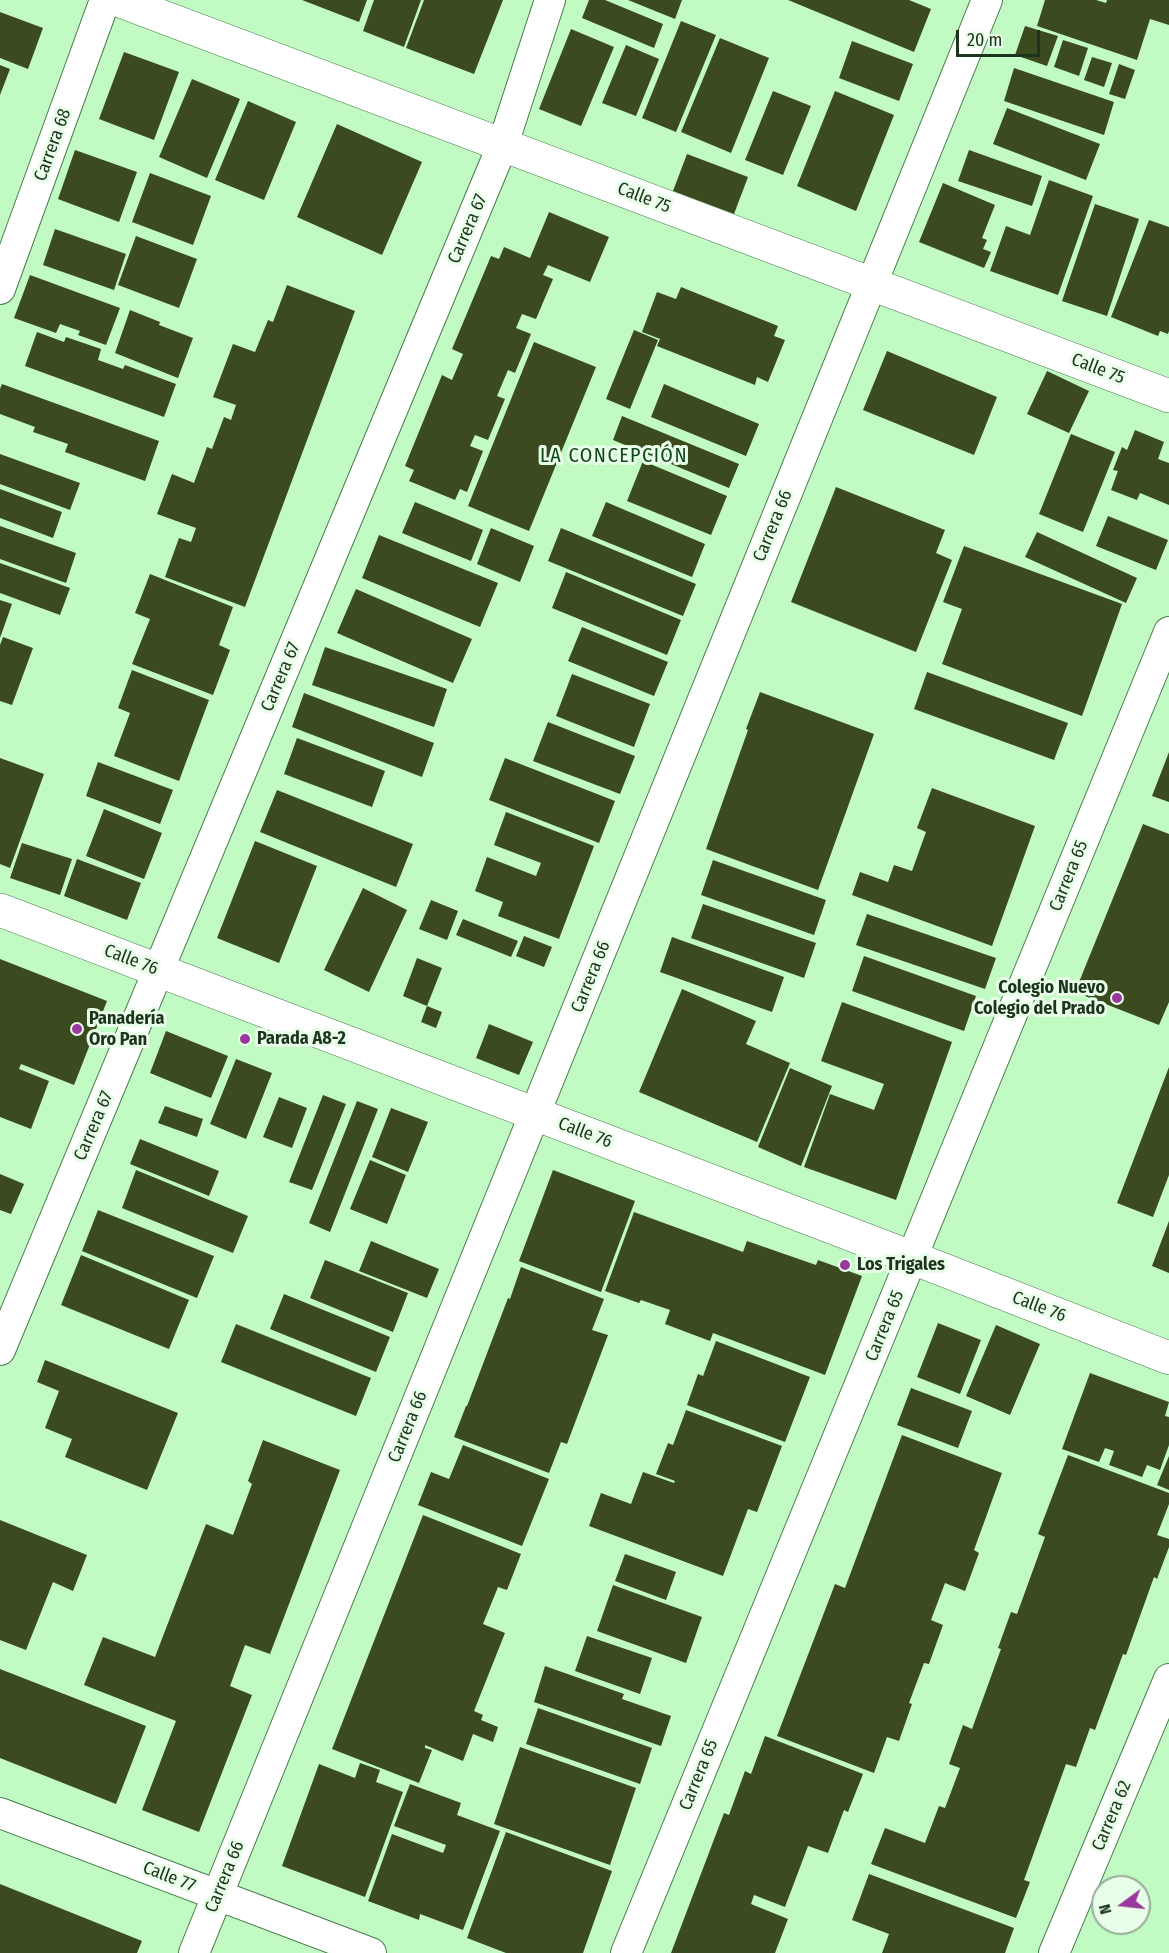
<!DOCTYPE html>
<html>
<head>
<meta charset="utf-8">
<style>
  body { margin:0 }
  #map { position:relative; width:1169px; height:1953px; overflow:hidden; background:#c1fbc3; font-family:"Fira Sans Condensed",sans-serif }
  canvas { display:block }
  .north { position:absolute; left:1091px; top:1875px; width:60px; height:60px; box-sizing:border-box; background:#e8fee8; border:2px solid #97ad97; border-radius:50%; rotate:255deg; font-size:16px; font-weight:700; line-height:24px; text-align:center; color:#1d331e }
  .north::after { content:''; display:block; margin:auto; width:21px; height:27px; background:#99389f; clip-path:polygon(50% 0,100% 100%,50% 72%,0 100%) }
  .scale { position:absolute; left:956px; top:30px; width:84px; height:27px; box-sizing:border-box; border:3px solid #1d331e; border-top:0; padding-left:8px; font-size:18px; line-height:21px; white-space:nowrap; color:#1d331e; -webkit-text-stroke:4px #e8fee8; paint-order:stroke }
</style>
</head>
<body>
<div id="map">
<canvas width="1169" height="1953"></canvas>
<div class="north">N</div>
<div class="scale">20 m</div>
</div>
<script>
const ctx = document.querySelector('canvas').getContext('2d');
ctx.lineJoin = 'round';
function fillPath(path, color) { ctx.fillStyle = color; ctx.fill(path, 'evenodd'); }
const poly = rows => new Path2D(rows.map(r => 'M' + r).join(''));
function strokePath(path, color, width, dash) { ctx.strokeStyle = color; ctx.lineWidth = width; ctx.lineCap = dash ? 'butt' : 'round'; ctx.setLineDash(dash || []); ctx.stroke(path); }
function drawText(font, color, halo, rows, align = 'center') {
  ctx.font = font + ' "Fira Sans Condensed",sans-serif'; ctx.lineWidth = 6; ctx.setLineDash([]); ctx.textBaseline = 'middle'; ctx.strokeStyle = halo; ctx.fillStyle = color; for (const [text, x, y, turn = 0] of rows) {
    ctx.save(); ctx.translate(x, y); ctx.rotate((+turn || 0) * Math.PI / 180); ctx.textAlign = isNaN(turn) ? turn : align; if (halo) ctx.strokeText(text, 0, 0); ctx.fillText(text, 0, 0); ctx.restore();
  }
}
fillPath(poly([
  [302,0,367,0,359,22],
  [374,0,421,0,404,47,363,31],
  [424,0,503,0,474,74,406,48],
  [589,0,605,0,663,24,654,48,582,18],
  [628,0,682,0,675,19],
  [788,0,909,0,931,9,914,52],
  [1045,0,1096,0,1106,3,1107,0,1169,0,1169,25,1150,19,1137,60,1037,26],
  [0,12,43,28,28,69,0,58],
  [681,21,716,35,676,132,642,118],
  [1025,26,1058,36,1047,66,1015,55],
  [571,29,614,47,581,126,539,109],
  [720,38,769,58,731,153,681,132],
  [1063,40,1088,48,1079,76,1054,67],
  [852,41,913,64,899,101,839,78],
  [626,45,659,59,636,116,602,103],
  [124,52,179,72,154,140,99,119],
  [1092,57,1112,63,1104,87,1084,80],
  [1119,64,1135,70,1125,99,1109,94],
  [0,65,10,69,0,95],
  [1014,68,1114,102,1104,135,1004,101],
  [192,79,240,99,207,178,159,157],
  [773,91,811,106,783,175,745,160],
  [835,91,894,115,856,211,797,186],
  [248,101,296,122,264,200,215,180],
  [1007,108,1100,144,1086,180,993,144],
  [337,124,422,162,382,255,297,217],
  [75,150,137,172,119,222,58,199],
  [969,150,1042,176,1032,206,958,181],
  [687,154,748,177,734,214,673,191],
  [150,173,211,196,193,245,132,222],
  [1049,180,1093,196,1058,295,990,271,1006,226,1030,235],
  [943,183,995,205,982,238,987,240,983,249,991,252,984,268,919,242],
  [1095,204,1139,219,1107,316,1062,301],
  [549,212,609,237,590,282,548,265,543,275,553,279,536,319,522,314,516,328,531,334,515,373,508,370,497,396,505,399,488,440,475,435,470,446,483,451,467,492,460,489,455,500,409,481,414,470,405,466,442,375,452,380,463,354,452,349,491,256,499,259,504,247,530,258],
  [1149,220,1169,227,1169,331,1168,334,1160,331,1158,336,1111,317],
  [55,229,126,254,114,290,43,265],
  [136,236,197,259,179,308,118,285],
  [30,275,120,308,106,345,78,335,80,331,60,324,56,333,14,318],
  [287,285,355,311,245,607,165,577,179,538,191,542,196,528,157,514,172,474,194,483,207,447,212,449,224,417,231,420,236,405,213,397,233,344,255,352,268,320,273,322],
  [681,287,778,326,774,336,785,340,768,382,757,377,755,385,657,346,660,339,642,332,657,292,676,299],
  [130,310,160,322,159,325,193,338,178,378,115,353],
  [634,330,658,340,630,409,606,399],
  [37,332,64,342,66,337,101,349,98,360,123,369,125,365,176,384,164,417,25,366],
  [534,342,596,367,529,531,468,506],
  [887,351,997,397,974,455,863,410],
  [1047,371,1089,391,1069,433,1027,414],
  [2,384,159,441,145,481,65,452,68,444,33,432,35,427,0,414,0,389],
  [664,384,759,424,746,456,651,417],
  [622,416,739,464,729,488,613,440],
  [1135,430,1164,442,1158,459,1169,463,1169,505,1140,493,1137,500,1111,490,1118,471,1113,470,1122,447,1127,450],
  [1071,434,1115,452,1083,532,1039,514],
  [0,454,80,483,70,510,0,484],
  [643,461,727,496,711,535,627,501],
  [836,487,945,530,936,553,952,560,916,652,791,602],
  [0,489,62,512,53,538,0,518],
  [415,502,483,530,471,561,402,533],
  [606,502,705,544,692,577,592,536],
  [1108,516,1168,540,1156,570,1096,546],
  [0,526,76,553,66,583,0,559],
  [491,528,534,546,520,582,477,564],
  [561,528,696,584,683,616,548,561],
  [1037,532,1137,578,1126,603,1025,557],
  [379,535,498,583,480,627,362,578],
  [964,546,1122,604,1082,716,942,664,962,609,943,602],
  [0,563,70,588,60,615,0,593],
  [566,572,681,620,667,655,552,608],
  [150,574,233,607,219,645,230,650,213,695,132,664,150,619,135,613],
  [356,589,472,639,453,683,337,633],
  [0,600,12,604,0,638],
  [582,627,668,662,654,696,568,661],
  [3,637,33,648,12,705,0,701,0,645],
  [325,647,447,689,434,727,312,685],
  [132,670,209,700,179,781,114,756,130,713,118,708],
  [927,672,1068,723,1054,760,914,709],
  [572,674,650,704,634,747,556,716],
  [760,692,874,734,818,890,706,849,748,730,746,729],
  [304,693,434,743,422,777,292,727],
  [548,722,635,756,620,794,533,761],
  [297,738,385,771,372,807,284,774],
  [1169,752,1169,802,1152,796],
  [0,758,44,774,10,868,0,864],
  [505,758,615,801,599,843,489,800],
  [98,762,173,790,160,824,86,796],
  [932,788,1035,826,992,946,852,895,860,872,888,882,894,865,912,871,926,832,917,828],
  [277,790,413,844,396,887,260,832],
  [104,809,162,833,144,879,86,856],
  [506,812,594,846,559,939,498,916,503,902,475,891,487,857,536,876,541,863,494,845],
  [1143,824,1169,834,1169,1002,1159,1025,1075,992],
  [255,841,317,866,279,963,217,938],
  [22,843,72,859,60,895,10,878],
  [77,859,141,883,127,920,64,896],
  [713,860,826,900,814,935,701,895],
  [363,888,407,910,369,992,324,970],
  [431,900,458,911,447,940,419,929],
  [703,904,816,943,804,978,691,938],
  [867,914,996,958,985,989,856,945],
  [463,919,518,941,511,957,456,935],
  [524,936,552,947,544,967,516,956],
  [672,937,784,977,772,1012,660,972],
  [864,956,976,996,964,1031,852,991],
  [417,958,442,968,427,1006,403,996],
  [0,959,107,1001,74,1085,21,1064,19,1069,49,1081,31,1129,0,1117],
  [682,989,756,1021,746,1044,790,1063,757,1142,639,1092],
  [842,1002,952,1042,896,1200,804,1167,830,1094,874,1110,884,1084,821,1061],
  [427,1006,442,1012,436,1028,421,1022],
  [489,1024,533,1042,519,1075,476,1058],
  [166,1031,228,1056,211,1098,150,1073],
  [236,1059,272,1073,246,1139,210,1124],
  [1169,1067,1169,1175,1153,1217,1117,1203],
  [790,1068,832,1086,801,1166,758,1147],
  [323,1095,346,1104,312,1190,289,1182],
  [279,1097,307,1108,292,1148,263,1137],
  [357,1101,378,1109,330,1232,309,1223],
  [165,1106,203,1119,197,1137,158,1123],
  [391,1108,428,1122,408,1172,372,1157],
  [140,1139,219,1171,209,1196,130,1164],
  [370,1160,406,1175,387,1224,350,1209],
  [136,1170,248,1216,233,1253,122,1208],
  [553,1170,635,1201,601,1292,519,1261],
  [0,1174,24,1184,11,1214,0,1210],
  [98,1210,214,1256,197,1298,82,1251],
  [634,1212,743,1252,747,1241,816,1265,818,1260,862,1276,825,1375,713,1333,710,1341,665,1324,670,1310,641,1300,639,1303,605,1291],
  [1169,1221,1169,1273,1152,1266],
  [371,1241,439,1269,427,1298,359,1271],
  [81,1255,189,1300,169,1349,61,1305],
  [325,1260,408,1293,393,1332,310,1298],
  [521,1267,604,1299,592,1330,608,1335,567,1444,561,1442,549,1473,454,1437,466,1406,467,1406,508,1298,510,1299],
  [284,1294,390,1337,376,1372,270,1329],
  [938,1323,981,1340,960,1394,917,1377],
  [236,1324,371,1378,356,1416,221,1362],
  [996,1325,1040,1344,1010,1415,966,1396],
  [716,1341,810,1377,785,1442,687,1405,698,1374,703,1376],
  [45,1360,178,1413,147,1490,65,1457,72,1439,45,1428,59,1391,37,1382],
  [1090,1373,1169,1402,1165,1416,1169,1417,1169,1445,1160,1470,1147,1465,1142,1477,1109,1465,1114,1451,1105,1448,1099,1462,1062,1449],
  [911,1388,972,1411,958,1448,897,1425],
  [686,1410,782,1446,757,1512,748,1509,723,1576,589,1526,601,1493,631,1504,643,1472,674,1483,675,1481,656,1474,668,1443,673,1445],
  [902,1435,1002,1473,974,1550,979,1553,965,1591,945,1583,931,1620,943,1625,929,1664,924,1663,909,1703,912,1704,899,1741,887,1737,874,1773,777,1736,835,1584,845,1588],
  [263,1440,340,1470,270,1654,245,1645,230,1686,252,1695,199,1832,142,1810,176,1721,84,1685,103,1637,155,1657,206,1524,233,1535,252,1484,248,1481],
  [463,1445,549,1479,522,1546,418,1505,431,1472,449,1479],
  [1068,1455,1169,1493,1169,1504,1157,1535,1169,1539,1169,1547,1157,1579,1154,1577,1126,1655,1123,1654,1095,1730,1090,1728,1076,1767,1066,1764,1024,1880,1030,1882,1016,1918,871,1864,885,1828,925,1843,939,1806,945,1808,960,1768,949,1764,963,1725,972,1729,1001,1649,998,1648,1011,1612,1017,1614,1045,1537,1038,1534],
  [1169,1456,1169,1490,1157,1485],
  [423,1515,521,1554,507,1590,498,1587,483,1624,505,1633,474,1711,483,1715,481,1720,498,1727,493,1742,473,1734,463,1761,425,1745,425,1748,432,1750,419,1783,332,1749],
  [0,1520,87,1555,73,1591,53,1582,26,1650,0,1640],
  [625,1554,676,1572,666,1600,615,1581],
  [613,1585,702,1617,686,1663,597,1631],
  [587,1636,652,1658,640,1694,575,1671],
  [545,1666,624,1694,622,1699,671,1716,661,1746,534,1702],
  [0,1669,146,1726,116,1804,0,1758],
  [538,1708,652,1748,640,1784,526,1744],
  [765,1736,863,1774,848,1812,844,1810,828,1853,808,1846,785,1907,754,1895,751,1904,788,1919,775,1953,671,1953,724,1813,729,1815,745,1771,751,1774],
  [520,1747,636,1788,610,1865,494,1824],
  [360,1763,380,1770,376,1782,403,1792,365,1897,282,1866,319,1764,355,1778],
  [410,1784,461,1803,457,1815,500,1831,463,1930,420,1914,419,1920,368,1901,392,1834,443,1853,446,1845,394,1826],
  [506,1832,612,1871,583,1953,506,1953,467,1938],
  [869,1874,1014,1928,1005,1953,882,1953,889,1934,852,1920],
  [0,1884,142,1941,137,1953,0,1953]
]), '#3b4a1f');
const street = poly([
  [0,289,105,0],
  [0,1350,503,144,550,0],
  [0,1813,371,1953],
  [194,1953,987,0],
  [626,1953,1169,632],
  [1054,1953,1169,1679]
]);
const secondary = poly([
  [118,0,1169,396],
  [0,910,913,1258,1169,1358]
]);
strokePath(street, '#477c4b', 32);
strokePath(secondary, '#477c4b', 34);
strokePath(street, '#fff', 30);
strokePath(secondary, '#fff', 33);
for (const [x, y, r, color] of [
  [1117,998,6,"#99389f"],
  [77,1029,6,"#99389f"],
  [245,1039,6,"#99389f"],
  [845,1265,6,"#99389f"]
]) { const dot = new Path2D(); dot.arc(x, y, r, 0, 2 * Math.PI); ctx.fillStyle = color; ctx.fill(dot); strokePath(dot, '#e8fee8', 2); }
drawText('18px', '#1d331e', '#e8fee8', [
  ["Carrera 68",53,145,-70],
  ["Calle 75",644,198,21],
  ["Carrera 67",468,229,-67],
  ["Calle 75",1098,369,21],
  ["Carrera 66",773,526,-68],
  ["Carrera 67",281,677,-67],
  ["Carrera 65",1069,876,-68],
  ["Calle 76",131,960,21],
  ["Carrera 66",591,977,-68],
  ["Carrera 67",94,1126,-67],
  ["Calle 76",585,1133,21],
  ["Calle 76",1039,1307,21],
  ["Carrera 65",885,1326,-68],
  ["Carrera 66",408,1427,-68],
  ["Carrera 65",699,1775,-68],
  ["Carrera 62",1112,1816,-67],
  ["Calle 77",169,1877,21],
  ["Carrera 66",225,1877,-68]
]);
drawText('bold 18px', '#1d331e', '#e8fee8', [
  ["Colegio Nuevo",1105,988,"right"],
  ["Colegio del Prado",1105,1009,"right"],
  ["Panadería",89,1019],
  ["Oro Pan",89,1040],
  ["Parada A8-2",257,1039],
  ["Los Trigales",857,1265]
], 'left');
ctx.letterSpacing = '1.5px';
drawText('20px', '#114819', '#e8fee8', [
  ["LA CONCEPCIÓN",614,456]
]);
ctx.letterSpacing = '0px';
</script>
</body>
</html>
